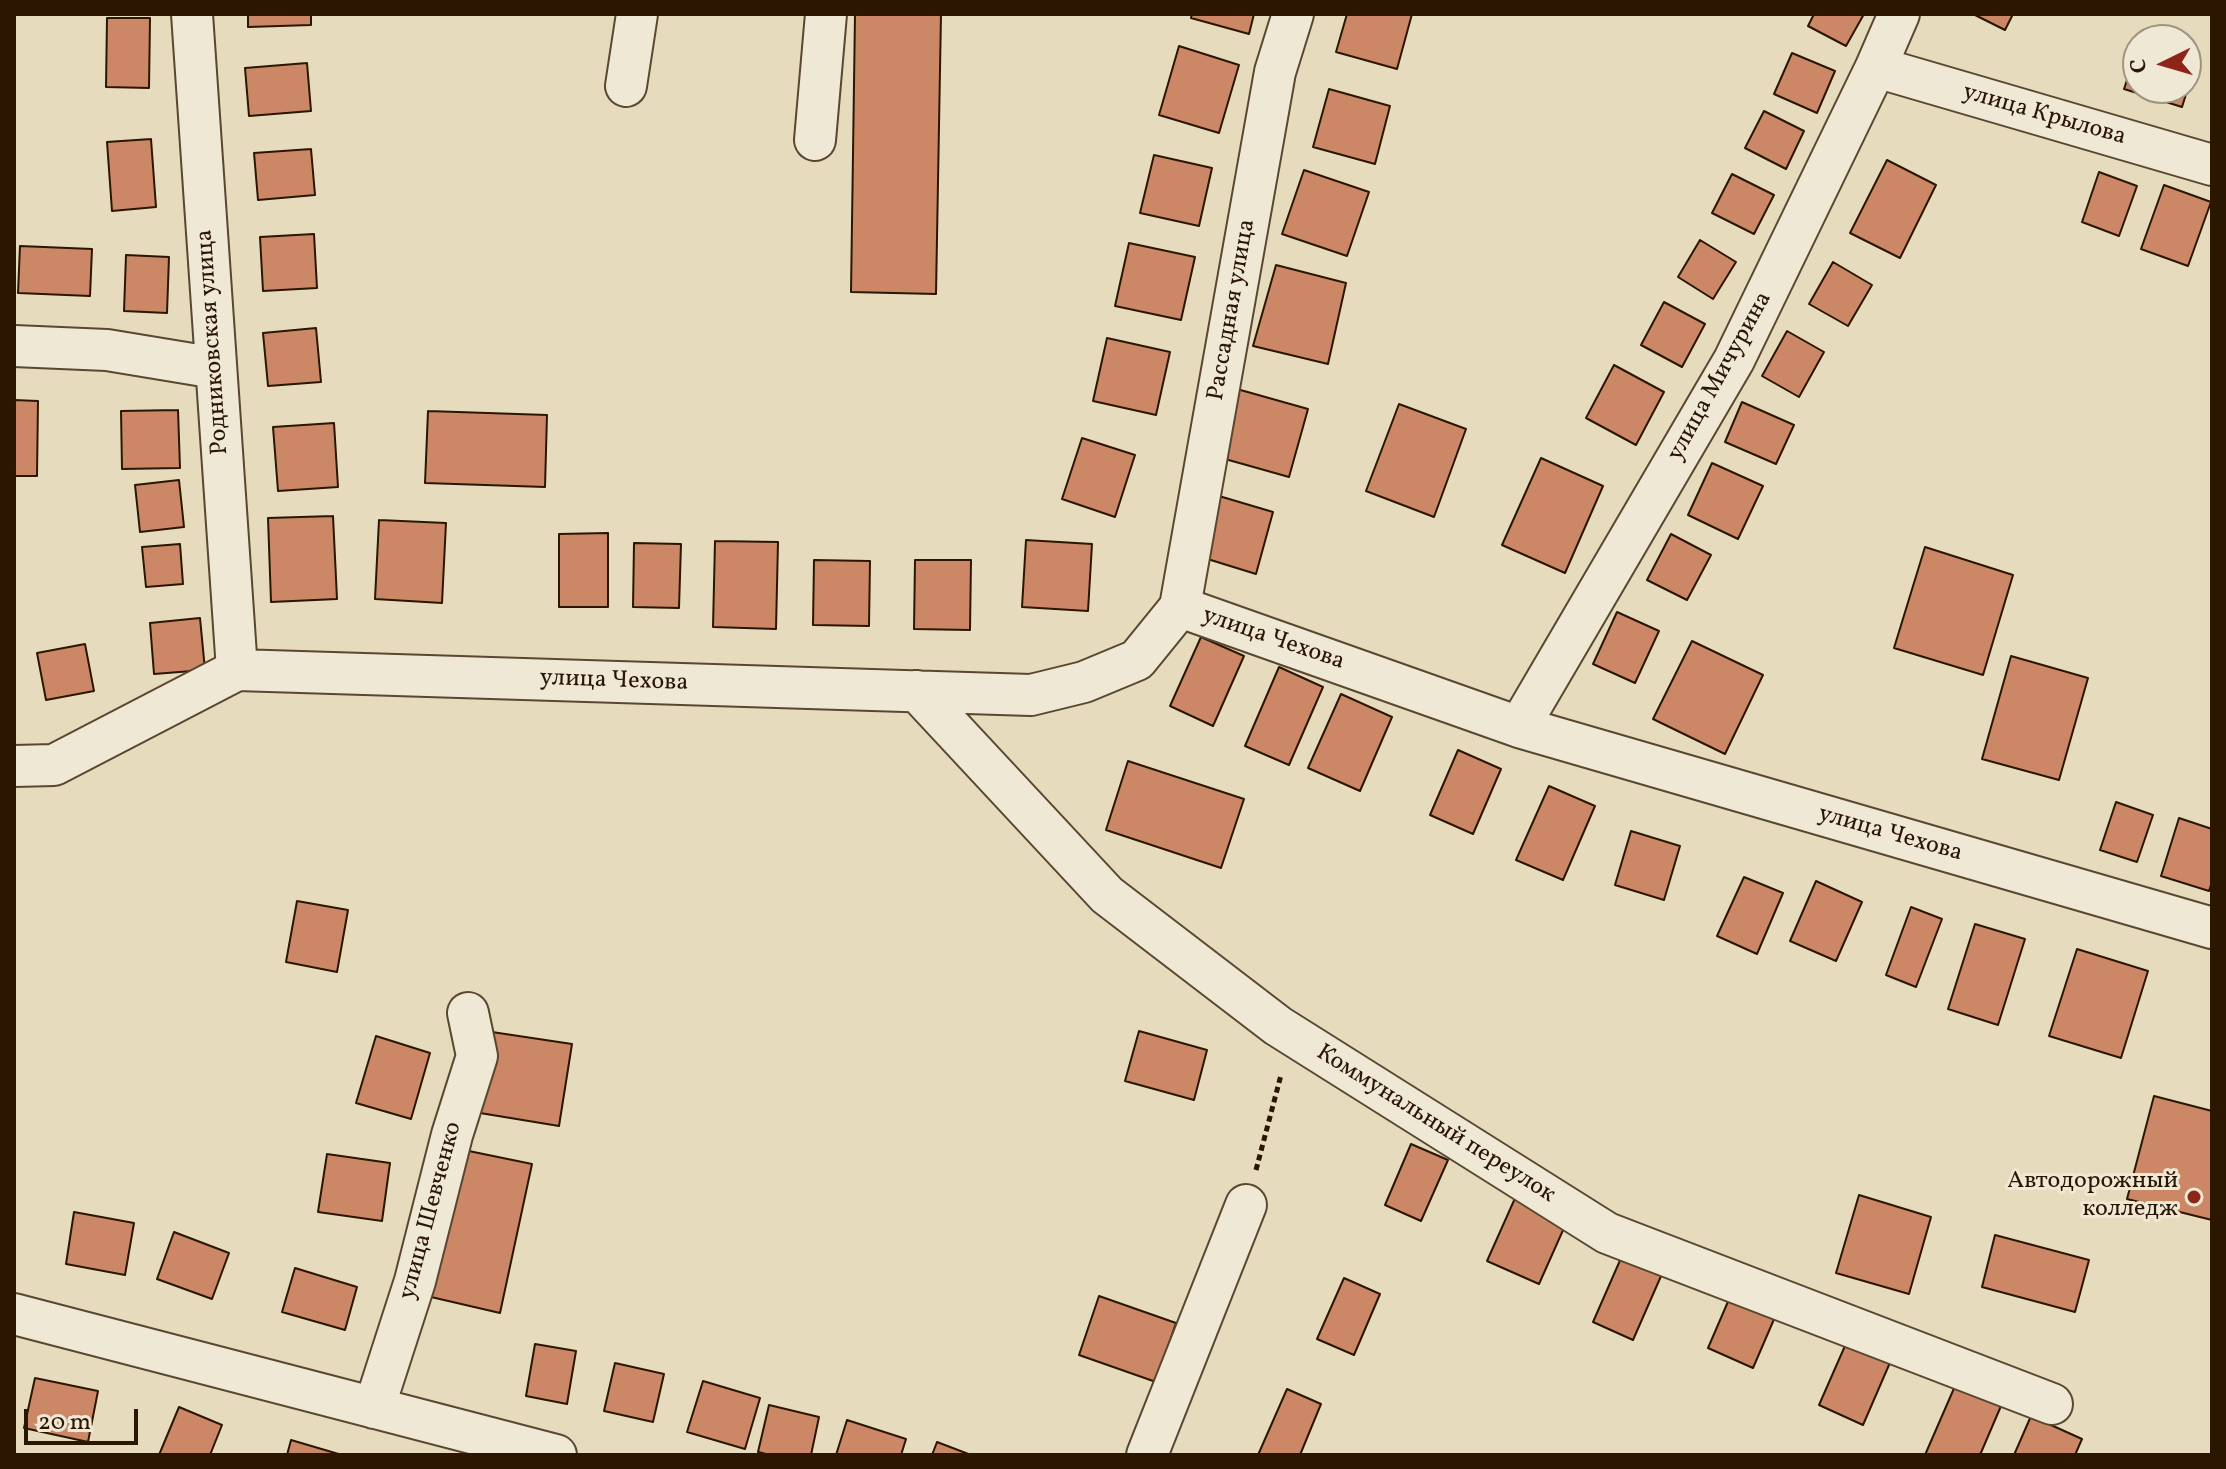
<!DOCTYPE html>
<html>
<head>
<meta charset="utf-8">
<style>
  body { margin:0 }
  #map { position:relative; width:2226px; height:1469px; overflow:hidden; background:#e7dbbe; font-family:Vollkorn,serif }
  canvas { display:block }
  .frame { position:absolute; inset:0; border:16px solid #2a1601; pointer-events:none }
  .north { position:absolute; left:2122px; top:24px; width:80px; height:80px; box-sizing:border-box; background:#efe8d5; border:2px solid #a09480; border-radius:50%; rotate:265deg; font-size:22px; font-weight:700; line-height:32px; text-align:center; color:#2a1601 }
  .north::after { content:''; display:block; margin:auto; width:28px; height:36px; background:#8f2418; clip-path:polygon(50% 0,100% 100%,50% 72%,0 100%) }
  .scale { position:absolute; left:24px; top:1409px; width:114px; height:36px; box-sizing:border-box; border:4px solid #2a1601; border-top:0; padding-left:10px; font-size:24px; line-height:28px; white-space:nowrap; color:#2a1601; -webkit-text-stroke:6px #efe8d5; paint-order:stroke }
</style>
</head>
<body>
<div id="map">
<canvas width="2226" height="1469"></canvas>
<div class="frame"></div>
<div class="north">С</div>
<div class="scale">20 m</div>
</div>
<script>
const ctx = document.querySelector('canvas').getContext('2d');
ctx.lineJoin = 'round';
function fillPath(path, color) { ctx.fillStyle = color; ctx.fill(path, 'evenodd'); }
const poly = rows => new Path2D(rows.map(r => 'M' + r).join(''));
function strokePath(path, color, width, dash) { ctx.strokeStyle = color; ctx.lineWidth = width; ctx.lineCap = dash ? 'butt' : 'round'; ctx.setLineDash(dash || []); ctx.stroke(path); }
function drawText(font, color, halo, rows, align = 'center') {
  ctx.font = font + ' Vollkorn,serif'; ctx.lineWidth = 6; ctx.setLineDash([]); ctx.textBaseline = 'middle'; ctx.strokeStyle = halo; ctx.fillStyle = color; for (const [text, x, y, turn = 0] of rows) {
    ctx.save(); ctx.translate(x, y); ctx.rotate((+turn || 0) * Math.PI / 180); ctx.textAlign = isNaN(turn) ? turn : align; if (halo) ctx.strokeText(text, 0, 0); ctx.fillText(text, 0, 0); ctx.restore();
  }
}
const building = poly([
  [248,14,311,14,311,25,248,27,248,14],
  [855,14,941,14,936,294,851,292,855,14],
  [1192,14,1254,14,1249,34,1191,18,1192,14],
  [1347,14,1412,14,1397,69,1336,52,1347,14],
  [1814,14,1864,14,1846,46,1808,26,1814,14],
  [1973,14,2013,14,2005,30,1973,14],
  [107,18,150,18,149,88,106,87,107,18],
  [1179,46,1239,65,1219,133,1159,115,1179,46],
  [2137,50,2138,88,2186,88,2186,66,2194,69,2182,107,2124,89,2137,50],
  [1792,53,1835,71,1817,113,1774,94,1792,53],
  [307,63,311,111,249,116,245,68,307,63],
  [1329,89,1390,106,1375,164,1313,147,1329,89],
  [1764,111,1804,131,1786,169,1745,148,1764,111],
  [151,139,156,207,112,211,107,142,151,139],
  [311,149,315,195,258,200,254,153,311,149],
  [1154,155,1212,168,1199,226,1140,213,1154,155],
  [1887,160,1936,185,1900,258,1850,233,1887,160],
  [1304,170,1369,192,1347,256,1282,234,1304,170],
  [2099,172,2137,186,2119,236,2082,222,2099,172],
  [1732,174,1774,195,1754,234,1712,213,1732,174],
  [2164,185,2211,202,2188,266,2141,249,2164,185],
  [314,234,317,288,263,291,260,237,314,234],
  [1700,240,1736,262,1713,299,1678,277,1700,240],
  [1129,243,1195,257,1181,320,1115,306,1129,243],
  [20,246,92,249,90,296,18,293,20,246],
  [126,255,169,257,167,313,124,311,126,255],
  [1833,262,1872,285,1848,326,1809,304,1833,262],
  [1276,265,1346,283,1328,364,1253,346,1276,265],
  [1664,302,1705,324,1682,367,1641,345,1664,302],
  [316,328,321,382,268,386,263,333,316,328],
  [1787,331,1824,352,1799,397,1762,376,1787,331],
  [1107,338,1170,352,1156,415,1093,401,1107,338],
  [1614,365,1664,392,1636,445,1586,418,1614,365],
  [1237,389,1308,409,1289,477,1218,457,1237,389],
  [14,400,38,401,37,476,14,476,14,400],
  [1742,402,1794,425,1776,464,1725,442,1742,402],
  [1399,404,1466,429,1434,517,1366,491,1399,404],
  [178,410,180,468,122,469,121,411,178,410],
  [428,411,547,415,545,487,425,483,428,411],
  [334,423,338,487,278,491,273,427,334,423],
  [1082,438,1135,455,1115,517,1062,499,1082,438],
  [1541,458,1603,486,1565,573,1502,545,1541,458],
  [1712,463,1763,486,1738,539,1688,515,1712,463],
  [179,480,184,527,140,532,135,485,179,480],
  [1219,496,1273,512,1256,574,1201,557,1219,496],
  [333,516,337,599,271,602,268,518,333,516],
  [379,520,446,523,442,603,375,599,379,520],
  [608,533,608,607,559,607,559,534,608,533],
  [1671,534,1711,555,1687,600,1647,580,1671,534],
  [1026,540,1092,544,1088,611,1022,607,1026,540],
  [715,541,778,542,776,629,713,627,715,541],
  [634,543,681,544,679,608,633,607,634,543],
  [180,544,183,584,146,587,142,547,180,544],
  [1925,547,2013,575,1983,675,1894,648,1925,547],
  [814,560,870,561,869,626,813,625,814,560],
  [915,560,971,560,970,630,914,629,915,560],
  [1617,612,1659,631,1635,683,1593,664,1617,612],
  [200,618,205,670,154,674,150,623,200,618],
  [1201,637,1244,656,1213,726,1170,706,1201,637],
  [1692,641,1763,675,1725,754,1653,719,1692,641],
  [85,644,94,691,46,700,37,653,85,644],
  [2011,656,2088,678,2059,780,1982,759,2011,656],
  [1279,667,1323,687,1289,765,1245,746,1279,667],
  [1341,694,1392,717,1360,791,1308,768,1341,694],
  [1458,750,1501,769,1473,834,1430,815,1458,750],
  [1128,761,1244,799,1221,868,1106,830,1128,761],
  [1549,786,1595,806,1563,880,1516,860,1549,786],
  [2116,802,2153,815,2137,862,2100,850,2116,802],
  [2179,818,2212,829,2212,882,2209,891,2161,876,2179,818],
  [1631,831,1680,846,1664,900,1615,885,1631,831],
  [1744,877,1783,893,1757,954,1717,936,1744,877],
  [1816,881,1862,902,1836,961,1790,941,1816,881],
  [297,901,348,910,337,972,286,962,297,901],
  [1911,907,1942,919,1916,987,1886,975,1911,907],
  [1975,924,2025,939,1998,1025,1948,1009,1975,924],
  [2077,949,2148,971,2121,1058,2049,1036,2077,949],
  [1139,1031,1207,1050,1194,1100,1125,1081,1139,1031],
  [492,1032,572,1044,559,1126,480,1113,492,1032],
  [376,1036,430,1053,411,1119,356,1103,376,1036],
  [2154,1096,2212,1111,2212,1220,2127,1199,2154,1096],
  [1411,1144,1448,1160,1421,1221,1385,1205,1411,1144],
  [464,1150,532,1164,500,1313,431,1297,464,1150],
  [327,1154,390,1163,382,1221,318,1212,327,1154],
  [1859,1195,1931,1217,1909,1294,1836,1273,1859,1195],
  [1516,1196,1568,1219,1539,1284,1487,1261,1516,1196],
  [74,1212,134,1223,125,1275,66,1264,74,1212],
  [174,1232,229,1253,212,1299,157,1279,174,1232],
  [1995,1235,2089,1260,2075,1312,1982,1287,1995,1235],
  [1625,1249,1665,1267,1633,1340,1593,1322,1625,1249],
  [295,1268,357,1287,345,1330,282,1312,295,1268],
  [1344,1278,1380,1294,1354,1355,1317,1339,1344,1278],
  [1733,1290,1778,1310,1753,1368,1708,1348,1733,1290],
  [1099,1296,1176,1323,1156,1382,1079,1355,1099,1296],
  [1848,1339,1892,1358,1863,1425,1819,1405,1848,1339],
  [535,1344,576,1351,567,1404,526,1396,535,1344],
  [615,1363,664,1374,653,1422,604,1411,615,1363],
  [35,1378,98,1391,88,1442,24,1428,35,1378],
  [703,1381,760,1398,745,1449,687,1432,703,1381],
  [1955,1386,2001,1406,1980,1455,1925,1455,1955,1386],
  [1287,1389,1321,1404,1300,1455,1258,1455,1287,1389],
  [769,1405,819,1417,811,1455,770,1455,758,1452,769,1405],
  [179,1407,222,1425,210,1455,159,1455,179,1407],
  [2031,1416,2082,1439,2075,1455,2014,1455,2031,1416],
  [847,1420,906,1439,901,1455,836,1455,847,1420],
  [291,1440,342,1455,287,1455,291,1440],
  [937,1442,971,1455,932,1455,937,1442]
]);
fillPath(building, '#cb8766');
strokePath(building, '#2a1601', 2);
const minor = poly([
  [192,14,237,670],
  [1876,67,2212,165],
  [626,86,637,14],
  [815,140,826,14],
  [14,346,107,350,216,368],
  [1180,607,1519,727,2212,928],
  [917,691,1107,895,1278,1026,1607,1233,2052,1404],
  [1519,727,1734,360,1876,67,1899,14],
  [14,766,54,765,237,670,1031,695,1084,682,1137,660,1180,607,1275,72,1293,14],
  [14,1314,556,1455],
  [374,1408,415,1281,452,1135,477,1056,468,1013],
  [1147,1455,1246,1205]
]);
strokePath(minor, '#594730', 44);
strokePath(poly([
  [1256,1170,1281,1075]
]), '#2a1601', 5, [6, 4]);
strokePath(minor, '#efe8d5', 40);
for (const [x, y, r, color] of [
  [2194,1197,8,"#8f2418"]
]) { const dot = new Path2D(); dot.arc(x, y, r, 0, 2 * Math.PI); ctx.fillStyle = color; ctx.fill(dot); strokePath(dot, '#efe8d5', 3); }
drawText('24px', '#2a1601', '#efe8d5', [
  ["улица Крылова",2044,116,16],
  ["Рассадная улица",1233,310,-80],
  ["Родниковская улица",214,342,-94],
  ["улица Мичурина",1721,377,-61],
  ["улица Чехова",1273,640,19],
  ["улица Чехова",614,682,2],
  ["улица Чехова",1890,835,16],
  ["Коммунальный переулок",1435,1125,32],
  ["улица Шевченко",432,1211,-75]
]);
drawText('24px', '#2a1601', '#efe8d5', [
  ["Автодорожный",2178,1183],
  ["колледж",2178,1211]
], 'right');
</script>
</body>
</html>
